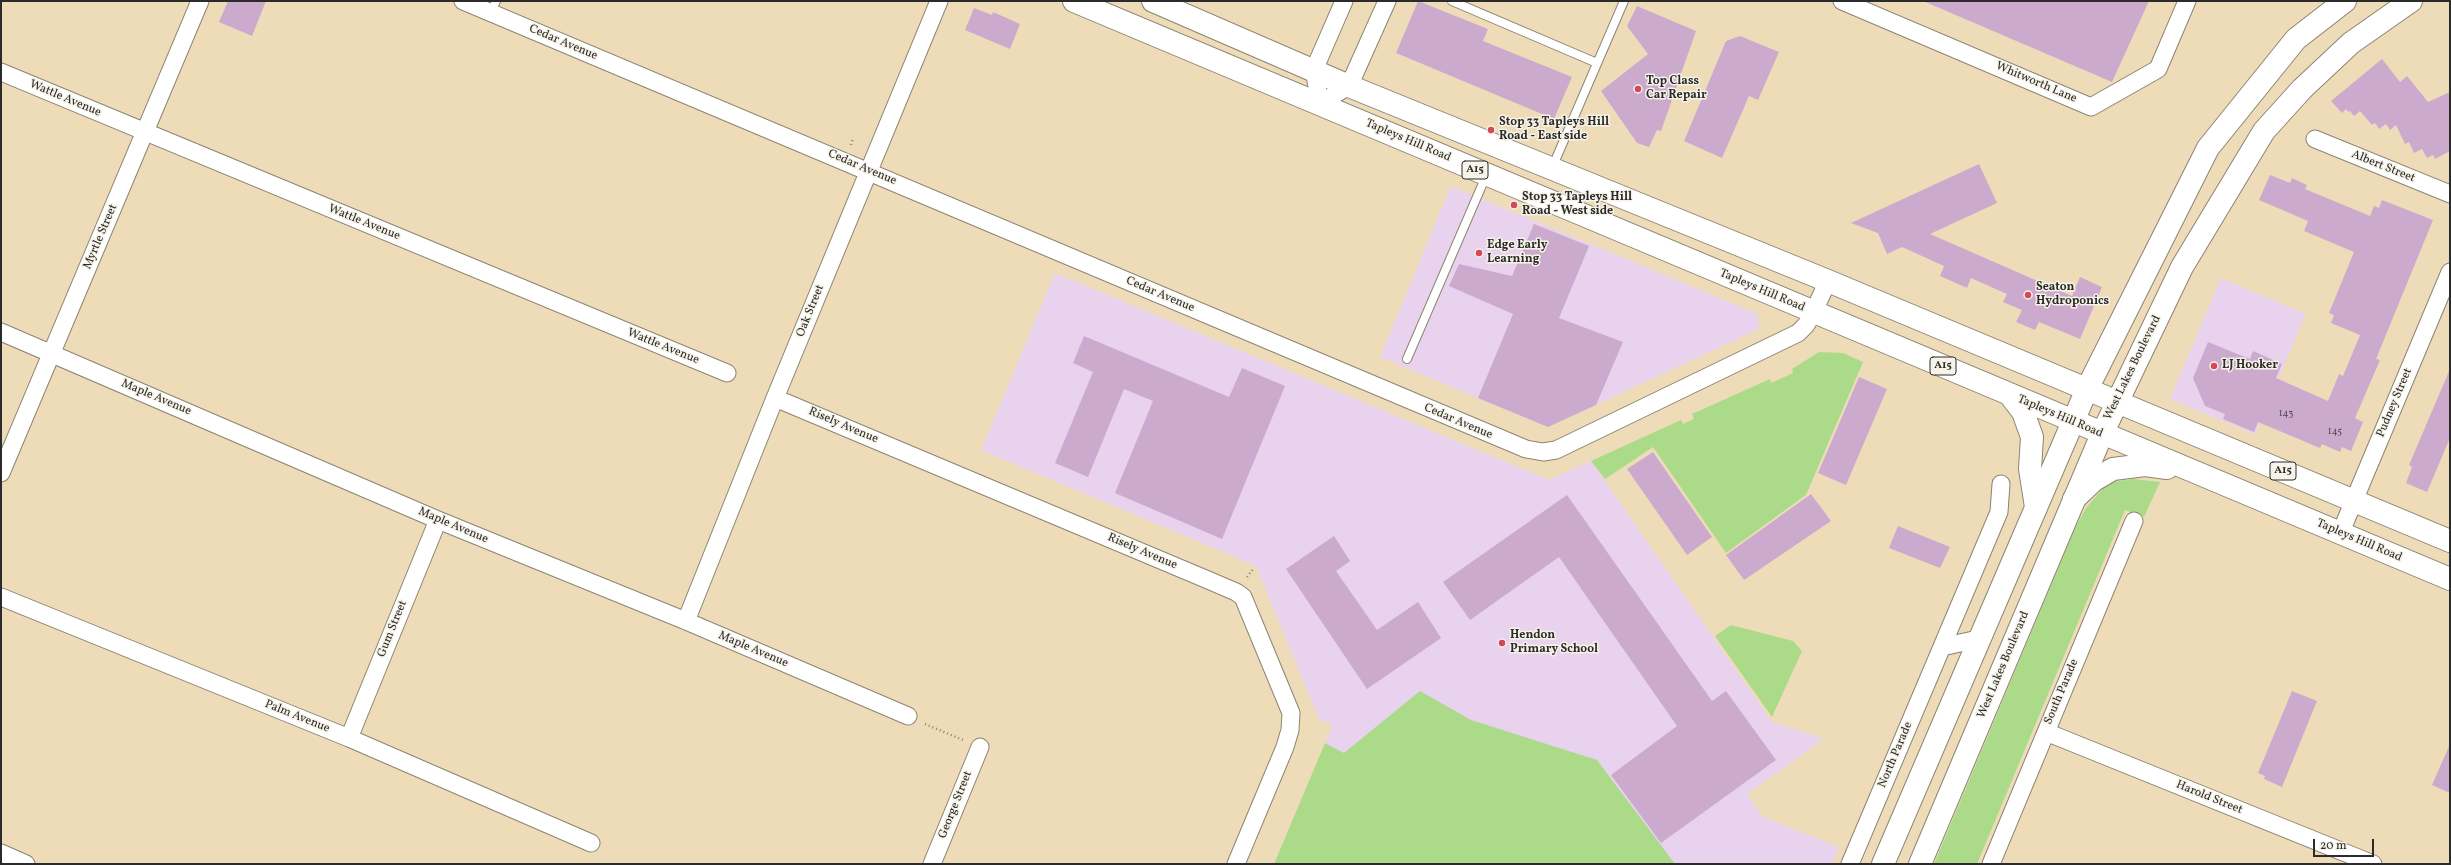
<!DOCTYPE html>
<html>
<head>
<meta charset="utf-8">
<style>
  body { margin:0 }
  #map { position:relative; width:2451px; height:865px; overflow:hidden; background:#eedcb9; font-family:Vollkorn,serif }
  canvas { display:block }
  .frame { position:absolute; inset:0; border:2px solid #2b2b2b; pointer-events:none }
  .scale { position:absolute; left:2313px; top:839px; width:61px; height:18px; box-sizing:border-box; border:2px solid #2b2b2b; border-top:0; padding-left:5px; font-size:12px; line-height:14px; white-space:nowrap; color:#2b2b2b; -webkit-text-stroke:3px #f7f3e8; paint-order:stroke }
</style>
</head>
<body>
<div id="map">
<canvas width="2451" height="865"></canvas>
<div class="frame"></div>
<div class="scale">20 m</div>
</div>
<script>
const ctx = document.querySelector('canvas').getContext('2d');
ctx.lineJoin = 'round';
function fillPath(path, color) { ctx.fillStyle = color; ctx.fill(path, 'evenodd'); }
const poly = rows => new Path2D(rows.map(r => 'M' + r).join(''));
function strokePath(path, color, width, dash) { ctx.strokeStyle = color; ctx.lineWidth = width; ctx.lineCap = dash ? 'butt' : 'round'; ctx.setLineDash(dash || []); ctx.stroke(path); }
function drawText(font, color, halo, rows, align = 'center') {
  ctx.font = font + ' Vollkorn,serif'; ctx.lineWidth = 3; ctx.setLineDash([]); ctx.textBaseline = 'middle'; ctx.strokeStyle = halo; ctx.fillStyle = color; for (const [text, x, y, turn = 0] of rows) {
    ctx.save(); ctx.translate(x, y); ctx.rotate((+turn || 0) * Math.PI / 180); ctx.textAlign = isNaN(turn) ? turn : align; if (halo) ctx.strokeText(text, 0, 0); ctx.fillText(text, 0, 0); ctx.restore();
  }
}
fillPath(poly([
  [1451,186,1758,314,1759,329,1548,427,1380,357],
  [1055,273,1549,480,1591,461,1772,722,1824,739,1747,794,1763,817,1839,847,1832,864,1274,864,1333,725,1319,719,1256,566,981,450],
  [2221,278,2306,314,2255,434,2170,399]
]), '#e8d2ee');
fillPath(poly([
  [1819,352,1843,353,1863,362,1806,495,1726,553,1653,447,1605,479,1591,461,1681,420,1683,424,1694,419,1692,414,1770,379,1771,383,1793,373,1792,369],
  [2133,479,2160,482,2144,517,2125,510,1977,864,1934,864,2076,526,2086,508,2104,487,2112,482],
  [1731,625,1793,641,1802,651,1772,717,1715,636],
  [1420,691,1471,720,1597,760,1675,864,1274,864,1325,743,1344,753]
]), '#abdb89');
fillPath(poly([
  [228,1,266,1,252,36,219,22],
  [1418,1,1488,29,1483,41,1572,77,1554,119,1396,53],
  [1923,1,2149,1,2112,82],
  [1637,6,1696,31,1661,131,1657,130,1649,147,1637,143,1601,91,1648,54,1627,26],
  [974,8,992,15,993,12,1020,24,1010,49,965,30],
  [1740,36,1779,52,1758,100,1749,96,1722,158,1684,141,1726,41],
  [2382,59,2400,82,2407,76,2428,102,2450,92,2450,151,2435,159,2433,155,2427,158,2422,149,2414,153,2409,142,2405,144,2396,125,2390,130,2386,124,2379,129,2375,123,2372,125,2360,111,2354,116,2350,111,2348,112,2346,109,2342,113,2331,101],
  [1979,164,1997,203,1930,234,2072,296,2080,277,2102,287,2080,339,2039,322,2035,330,2016,322,2022,310,2003,302,2007,294,1971,278,1967,288,1940,276,1944,266,1902,247,1887,254,1878,233,1851,223],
  [2270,175,2290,183,2292,178,2307,185,2305,189,2370,216,2374,206,2379,208,2382,200,2433,220,2376,359,2380,360,2355,418,2363,422,2351,451,2342,447,2340,452,2322,444,2320,448,2258,422,2254,432,2223,419,2225,414,2205,406,2193,378,2208,342,2250,359,2253,351,2282,364,2276,378,2328,401,2339,374,2343,376,2360,335,2331,323,2334,315,2329,313,2354,252,2304,231,2308,221,2259,200],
  [1534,224,1589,246,1559,318,1623,342,1596,405,1548,427,1478,398,1513,314,1449,286,1459,264,1512,276],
  [1084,336,1229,397,1242,368,1285,386,1222,539,1115,493,1153,401,1124,389,1088,477,1055,463,1093,372,1073,363],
  [2450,369,2450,438,2427,492,2406,483,2412,467,2409,465],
  [1859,377,1887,389,1846,485,1818,473],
  [1653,452,1712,537,1687,555,1627,469],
  [1811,494,1831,521,1744,580,1726,555],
  [1567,495,1712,701,1726,691,1776,760,1661,843,1611,775,1677,726,1559,557,1470,620,1443,582],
  [1898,526,1950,547,1940,568,1889,548],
  [1334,536,1350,561,1336,571,1377,630,1418,602,1441,638,1367,689,1286,569],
  [2292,691,2317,701,2282,787,2264,779,2265,776,2258,773],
  [2450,744,2450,793,2432,785]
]), '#ccaace');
const lane = poly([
  [1452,1,1597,63],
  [491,13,496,1],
  [1552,168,1624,1],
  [1407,359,1486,176]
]);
const street = poly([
  [463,1,1526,449,1543,452,1556,450,1798,333,1806,325,1813,313,1828,281],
  [1344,1,1314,70,1320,103,1349,86,1387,1],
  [1842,1,2091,107,2158,69,2187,1],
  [1,72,727,373],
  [2315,139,2450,194],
  [1,332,438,520,686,621,908,716],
  [775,398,1208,580,1236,592,1243,597,1291,713,1290,730,1285,747,1236,864],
  [1,473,200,1],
  [2340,534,2450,272],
  [1,597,349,738,591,843],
  [686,621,775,398,939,1],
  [1942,647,1978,639],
  [2046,732,2373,864],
  [349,738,438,520],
  [1,853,26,864],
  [932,864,980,747],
  [1850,864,1999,512,2001,484],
  [1991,864,2134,521]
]);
const secondary = poly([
  [1883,864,2087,389,2208,148,2296,39,2345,1],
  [1920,864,2102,434,2182,267,2264,131,2302,89,2351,43,2411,1]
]);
const primary = poly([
  [1074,1,2450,579],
  [1153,1,1349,86,1828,281,2450,541],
  [2010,395,2023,412,2032,437,2030,469,2036,507],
  [2074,499,2094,480,2113,469,2145,465,2167,468]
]);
strokePath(lane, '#8c8472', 10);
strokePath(street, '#8c8472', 19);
strokePath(secondary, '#8c8472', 24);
strokePath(primary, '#8c8472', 24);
strokePath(poly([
  [851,145,853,138],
  [1247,577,1254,568],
  [925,724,963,740]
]), '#8c8472', 2.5, [1, 3]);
strokePath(lane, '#fff', 8);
strokePath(street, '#fff', 17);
strokePath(secondary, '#fff', 22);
strokePath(primary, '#fff', 22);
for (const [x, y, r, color] of [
  [1638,89,4,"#d1495b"],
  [1491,130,4,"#d1495b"],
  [1514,205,4,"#d1495b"],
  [1479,253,4,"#d1495b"],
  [2028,295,4,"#d1495b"],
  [2214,366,4,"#d1495b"],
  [1502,643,4,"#d1495b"]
]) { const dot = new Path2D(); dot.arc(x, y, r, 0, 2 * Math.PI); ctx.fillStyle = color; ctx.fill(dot); strokePath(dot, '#f7f3e8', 1.5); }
drawText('10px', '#534b54', null, [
  ["143",2286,414],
  ["145",2335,432]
]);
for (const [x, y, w] of [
  [1475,170,26],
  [1943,366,26],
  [2283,471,26]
]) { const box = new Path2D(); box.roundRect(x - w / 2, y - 9, w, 18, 3); ctx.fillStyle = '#f7f3e8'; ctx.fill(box); strokePath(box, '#2b2b2b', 1); }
drawText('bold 11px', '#2b2b2b', null, [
  ["A15",1475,170],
  ["A15",1943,366],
  ["A15",2283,471]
]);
drawText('12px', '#2b2b2b', '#f7f3e8', [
  ["Cedar Avenue",563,43,23],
  ["Whitworth Lane",2036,83,23],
  ["Wattle Avenue",65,99,23],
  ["Tapleys Hill Road",1408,141,23],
  ["Albert Street",2383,167,22],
  ["Cedar Avenue",862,168,23],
  ["Wattle Avenue",364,223,22],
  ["Myrtle Street",101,237,-67],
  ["Tapleys Hill Road",1762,291,23],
  ["Cedar Avenue",1160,295,23],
  ["Oak Street",811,311,-68],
  ["Wattle Avenue",663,347,22],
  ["West Lakes Boulevard",2133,368,-64],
  ["Maple Avenue",156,398,23],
  ["Pudney Street",2395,403,-67],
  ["Tapleys Hill Road",2060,417,23],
  ["Cedar Avenue",1458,422,23],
  ["Risely Avenue",843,426,23],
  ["Maple Avenue",453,526,23],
  ["Tapleys Hill Road",2359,541,23],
  ["Risely Avenue",1142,552,23],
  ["Gum Street",393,629,-68],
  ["Maple Avenue",753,650,23],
  ["West Lakes Boulevard",2004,665,-67],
  ["South Parade",2062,692,-67],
  ["Palm Avenue",297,717,22],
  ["North Parade",1896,755,-67],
  ["Harold Street",2209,798,22],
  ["George Street",956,805,-68]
]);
drawText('bold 12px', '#2b2b2b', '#f7f3e8', [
  ["Top Class",1646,82],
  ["Car Repair",1646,96],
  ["Stop 33 Tapleys Hill",1499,123],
  ["Road - East side",1499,137],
  ["Stop 33 Tapleys Hill",1522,198],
  ["Road - West side",1522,212],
  ["Edge Early",1487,246],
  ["Learning",1487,260],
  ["Seaton",2036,288],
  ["Hydroponics",2036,302],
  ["LJ Hooker",2222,366],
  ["Hendon",1510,636],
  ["Primary School",1510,650]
], 'left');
</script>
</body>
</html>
